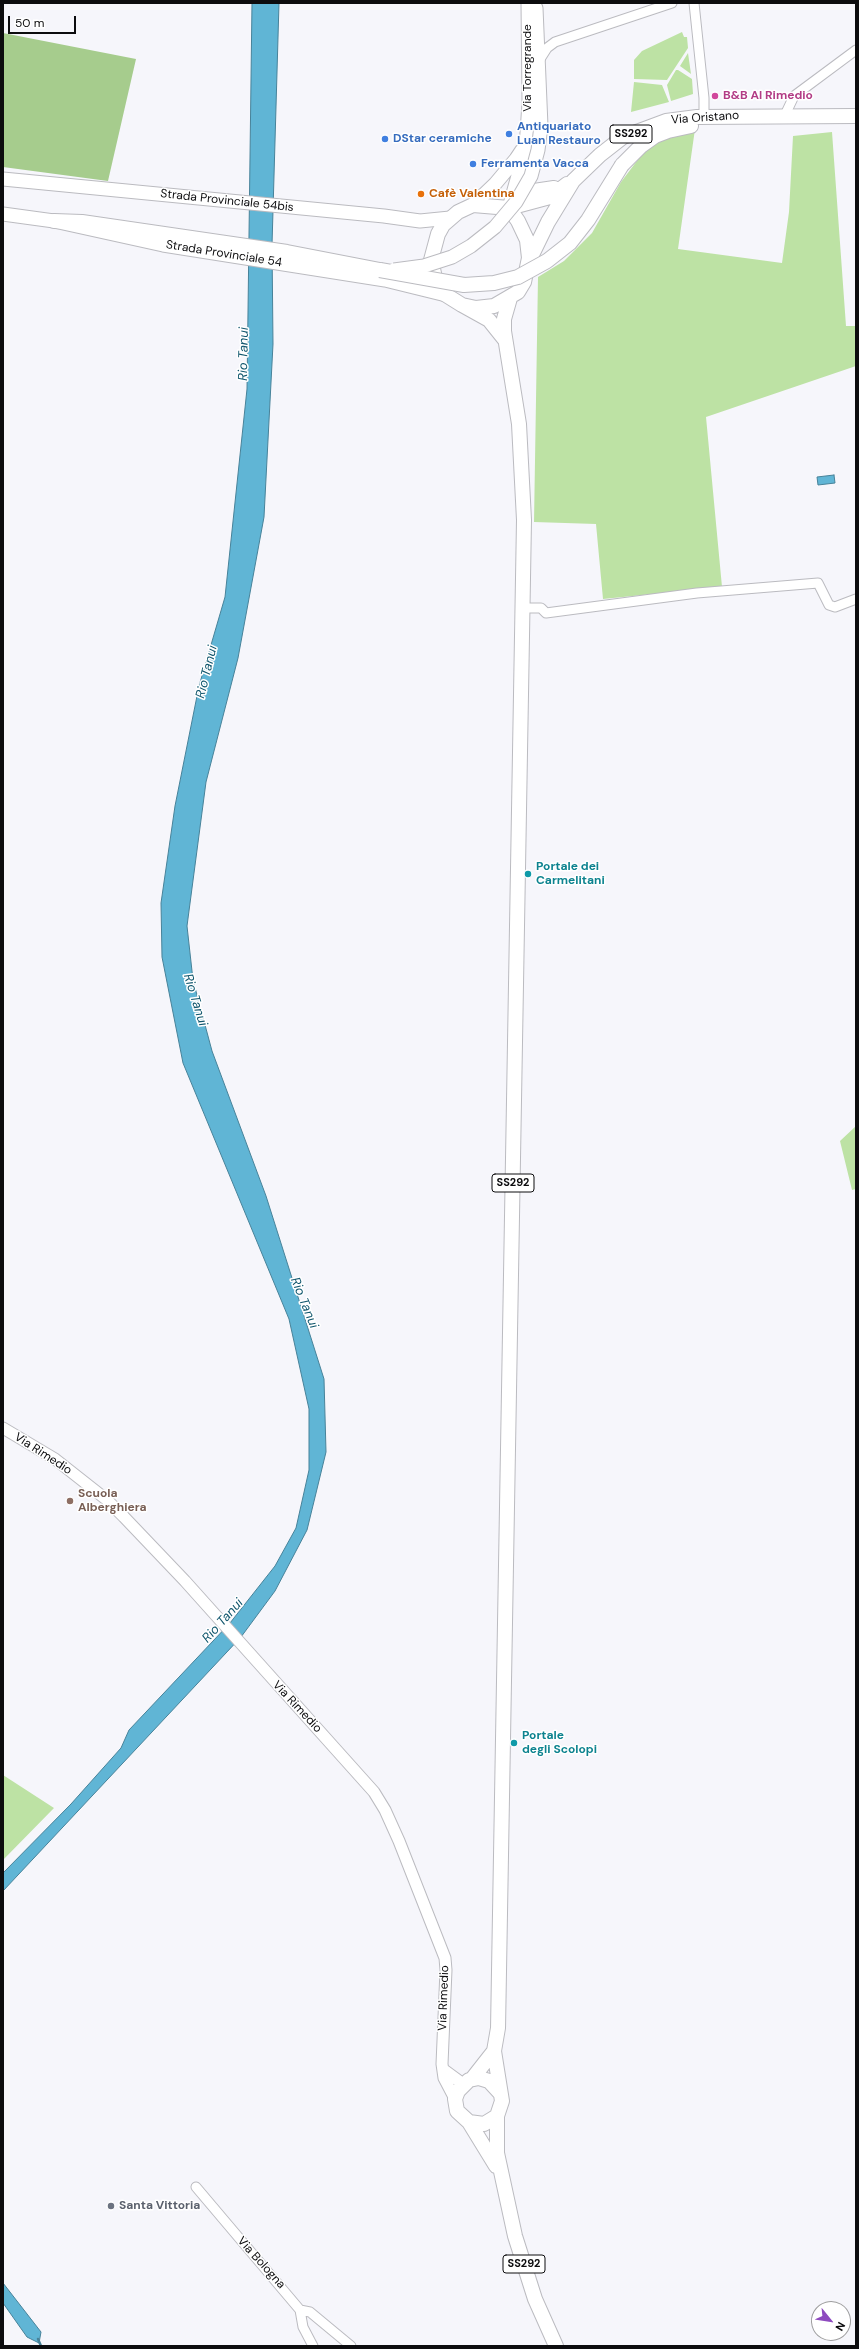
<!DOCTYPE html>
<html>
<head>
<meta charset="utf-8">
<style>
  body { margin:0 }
  #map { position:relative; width:859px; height:2349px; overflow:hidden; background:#f6f6fb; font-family:"DM Sans",sans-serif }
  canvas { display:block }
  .frame { position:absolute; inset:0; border:4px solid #0c0c0e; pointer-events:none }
  .north { position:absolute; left:811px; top:2301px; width:40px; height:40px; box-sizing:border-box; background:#fff; border:1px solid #9e9e9f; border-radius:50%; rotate:120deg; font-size:11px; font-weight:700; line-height:16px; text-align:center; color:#0c0c0e }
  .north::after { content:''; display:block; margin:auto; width:14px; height:18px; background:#8e4bbf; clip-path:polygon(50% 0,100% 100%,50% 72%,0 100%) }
  .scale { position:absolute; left:8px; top:16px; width:68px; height:18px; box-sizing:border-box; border:2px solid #0c0c0e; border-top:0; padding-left:5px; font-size:12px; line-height:14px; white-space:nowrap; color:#0c0c0e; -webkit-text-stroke:3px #fff; paint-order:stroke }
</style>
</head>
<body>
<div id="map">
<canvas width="859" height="2349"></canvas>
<div class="frame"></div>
<div class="north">N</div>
<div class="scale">50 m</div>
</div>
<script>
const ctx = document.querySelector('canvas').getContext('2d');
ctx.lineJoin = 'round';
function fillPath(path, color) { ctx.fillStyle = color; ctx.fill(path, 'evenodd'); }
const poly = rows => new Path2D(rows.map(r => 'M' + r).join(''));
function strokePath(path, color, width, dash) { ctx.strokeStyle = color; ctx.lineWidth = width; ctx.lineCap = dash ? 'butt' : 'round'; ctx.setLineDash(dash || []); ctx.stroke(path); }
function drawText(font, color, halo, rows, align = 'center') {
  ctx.font = font + ' "DM Sans",sans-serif'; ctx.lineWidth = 3; ctx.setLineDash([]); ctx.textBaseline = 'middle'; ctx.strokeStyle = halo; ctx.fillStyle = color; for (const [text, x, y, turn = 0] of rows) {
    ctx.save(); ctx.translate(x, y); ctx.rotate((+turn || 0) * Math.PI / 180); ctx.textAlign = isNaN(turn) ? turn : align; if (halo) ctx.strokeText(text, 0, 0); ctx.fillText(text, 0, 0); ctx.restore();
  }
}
fillPath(poly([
  [682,32,684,37,687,37,688,48,667,80,634,79,634,60,642,51],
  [688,53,691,74,680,66],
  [676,70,678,70,692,79,693,94,671,101,667,85],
  [634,82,662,85,669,102,631,112],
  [695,129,678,249,782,263,789,212,793,136,832,132,846,326,856,326,856,366,706,417,722,587,603,599,596,524,534,522,538,277,564,261,592,233,621,182,649,145,661,139],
  [856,1126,856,1189,852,1190,840,1141],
  [3,1775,54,1808,3,1860]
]), '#bde2a4');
fillPath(poly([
  [3,33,136,59,108,181,3,167]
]), '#a6cc8d');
const water = poly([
  [252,3,279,3,272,245,273,344,264,517,238,658,206,782,187,926,193,980,212,1051,266,1196,324,1379,326,1452,307,1530,275,1591,241,1637,3,1891,3,1873,71,1804,121,1748,129,1730,230,1623,275,1566,296,1528,309,1470,309,1409,289,1319,183,1063,162,957,161,903,175,806,199,686,225,597,247,389,252,3],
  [834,475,835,483,818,485,817,477,834,475],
  [3,2283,41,2332,39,2343,27,2337,3,2303,3,2283]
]);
fillPath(water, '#60b5d5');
strokePath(water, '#478299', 1);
strokePath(poly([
  [38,2339,41,2346]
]), '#478299', 2.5);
const minor = poly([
  [694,3,704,98,704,117],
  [540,59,547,48,555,42,672,3],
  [785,115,794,96,856,50],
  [523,608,541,608,546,613,697,593,818,583,829,605,835,607,856,599],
  [196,2187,300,2310,303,2327,313,2346],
  [300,2310,310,2312,351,2346]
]);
const tertiary = poly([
  [3,1428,55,1459,107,1500,124,1517,185,1581,374,1792,385,1810,399,1841,445,1958,446,1970,442,2064,444,2078,455,2099],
  [444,2070,463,2084]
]);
const secondary = poly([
  [536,8,541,126],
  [3,179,384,216,420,221,450,218],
  [473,205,495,184,516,159,522,150],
  [509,208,526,147,529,103,528,3],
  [3,214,54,221,163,245,385,280,446,295]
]);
const primary = poly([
  [622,165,641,146,655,136,668,131,691,126],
  [519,173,524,185,534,191,554,188],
  [509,208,550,197,567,184],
  [54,221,82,222,287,252,380,270],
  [528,263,548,222,573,181,600,155,623,137,666,121,697,117,856,116],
  [462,305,476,308,494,306,518,292,524,282,529,258,527,240,518,221,509,208,473,205,458,212,443,225,438,234,431,260,436,282,446,295,462,305,489,320,505,340],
  [472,2079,494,2051],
  [501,2094,489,2081,479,2078,469,2080,458,2091,455,2099,457,2111,469,2122,484,2124,497,2116,502,2101,494,2051,498,2028,524,520,519,424,504,331,504,319,510,298],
  [497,2116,497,2153,515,2236,535,2299,556,2346],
  [469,2122,496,2166]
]);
strokePath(minor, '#bbbbc0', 11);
strokePath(tertiary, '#bbbbc0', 13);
strokePath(secondary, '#bbbbc0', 15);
strokePath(primary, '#bbbbc0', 16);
strokePath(minor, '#fff', 9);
strokePath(tertiary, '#fff', 11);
strokePath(secondary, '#fff', 13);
strokePath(primary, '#fff', 14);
const secondaryBridge = poly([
  [394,270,424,266,452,257,471,246,495,227,516,202,531,176,538,150,541,126]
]);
const primaryBridge = poly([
  [380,270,464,285,494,283,518,277,547,261,570,243,588,220,622,165]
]);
strokePath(secondaryBridge, '#bbbbc0', 15, []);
strokePath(primaryBridge, '#bbbbc0', 16, []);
strokePath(secondaryBridge, '#fff', 13);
strokePath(primaryBridge, '#fff', 14);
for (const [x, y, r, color] of [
  [715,96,4,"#d1479c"],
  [509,134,4,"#3f7fe0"],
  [385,139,4,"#3f7fe0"],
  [473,164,4,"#3f7fe0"],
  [421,194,4,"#e8710a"],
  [528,874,4,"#0f9aa8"],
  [70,1501,4,"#8d6e63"],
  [514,1743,4,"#0f9aa8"],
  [111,2206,4,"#6b7280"]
]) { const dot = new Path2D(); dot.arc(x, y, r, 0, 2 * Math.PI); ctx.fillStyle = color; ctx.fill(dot); strokePath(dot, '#fff', 1.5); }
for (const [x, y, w] of [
  [631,134,42],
  [513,1183,42],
  [524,2264,42]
]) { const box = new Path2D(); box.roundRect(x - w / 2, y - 9, w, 18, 3); ctx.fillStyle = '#fff'; ctx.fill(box); strokePath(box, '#0c0c0e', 1); }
drawText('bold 11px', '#0c0c0e', null, [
  ["SS292",631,134],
  ["SS292",513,1183],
  ["SS292",524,2264]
]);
drawText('12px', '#0c0c0e', '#fff', [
  ["Via Torregrande",528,68,-90],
  ["Via Oristano",705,118,-4],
  ["Strada Provinciale 54bis",227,201,6],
  ["Strada Provinciale 54",224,254,9],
  ["Via Rimedio",43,1454,33],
  ["Via Rimedio",297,1707,47],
  ["Via Rimedio",444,1998,-88],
  ["Via Bologna",261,2263,48]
]);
drawText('bold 12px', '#b23c85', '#fff', [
  ["B&B Al Rimedio",723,96]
], 'left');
drawText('bold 12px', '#366cbe', '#fff', [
  ["Antiquariato",517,127],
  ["Luan Restauro",517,141],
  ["DStar ceramiche",393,139],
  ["Ferramenta Vacca",481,164]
], 'left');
drawText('bold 12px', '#c56008', '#fff', [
  ["Cafè Valentina",429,194]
], 'left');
drawText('bold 12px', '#0d838f', '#fff', [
  ["Portale dei",536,867],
  ["Carmelitani",536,881],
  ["Portale",522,1736],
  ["degli Scolopi",522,1750]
], 'left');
drawText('bold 12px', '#785e54', '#fff', [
  ["Scuola",78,1494],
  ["Alberghiera",78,1508]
], 'left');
drawText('bold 12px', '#5b616d', '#fff', [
  ["Santa Vittoria",119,2206]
], 'left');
drawText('italic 13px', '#10566d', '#fff', [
  ["Rio Tanui",244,354,-89],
  ["Rio Tanui",207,672,-76],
  ["Rio Tanui",195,1000,73],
  ["Rio Tanui",304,1303,68],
  ["Rio Tanui",223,1621,-48]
]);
</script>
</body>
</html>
